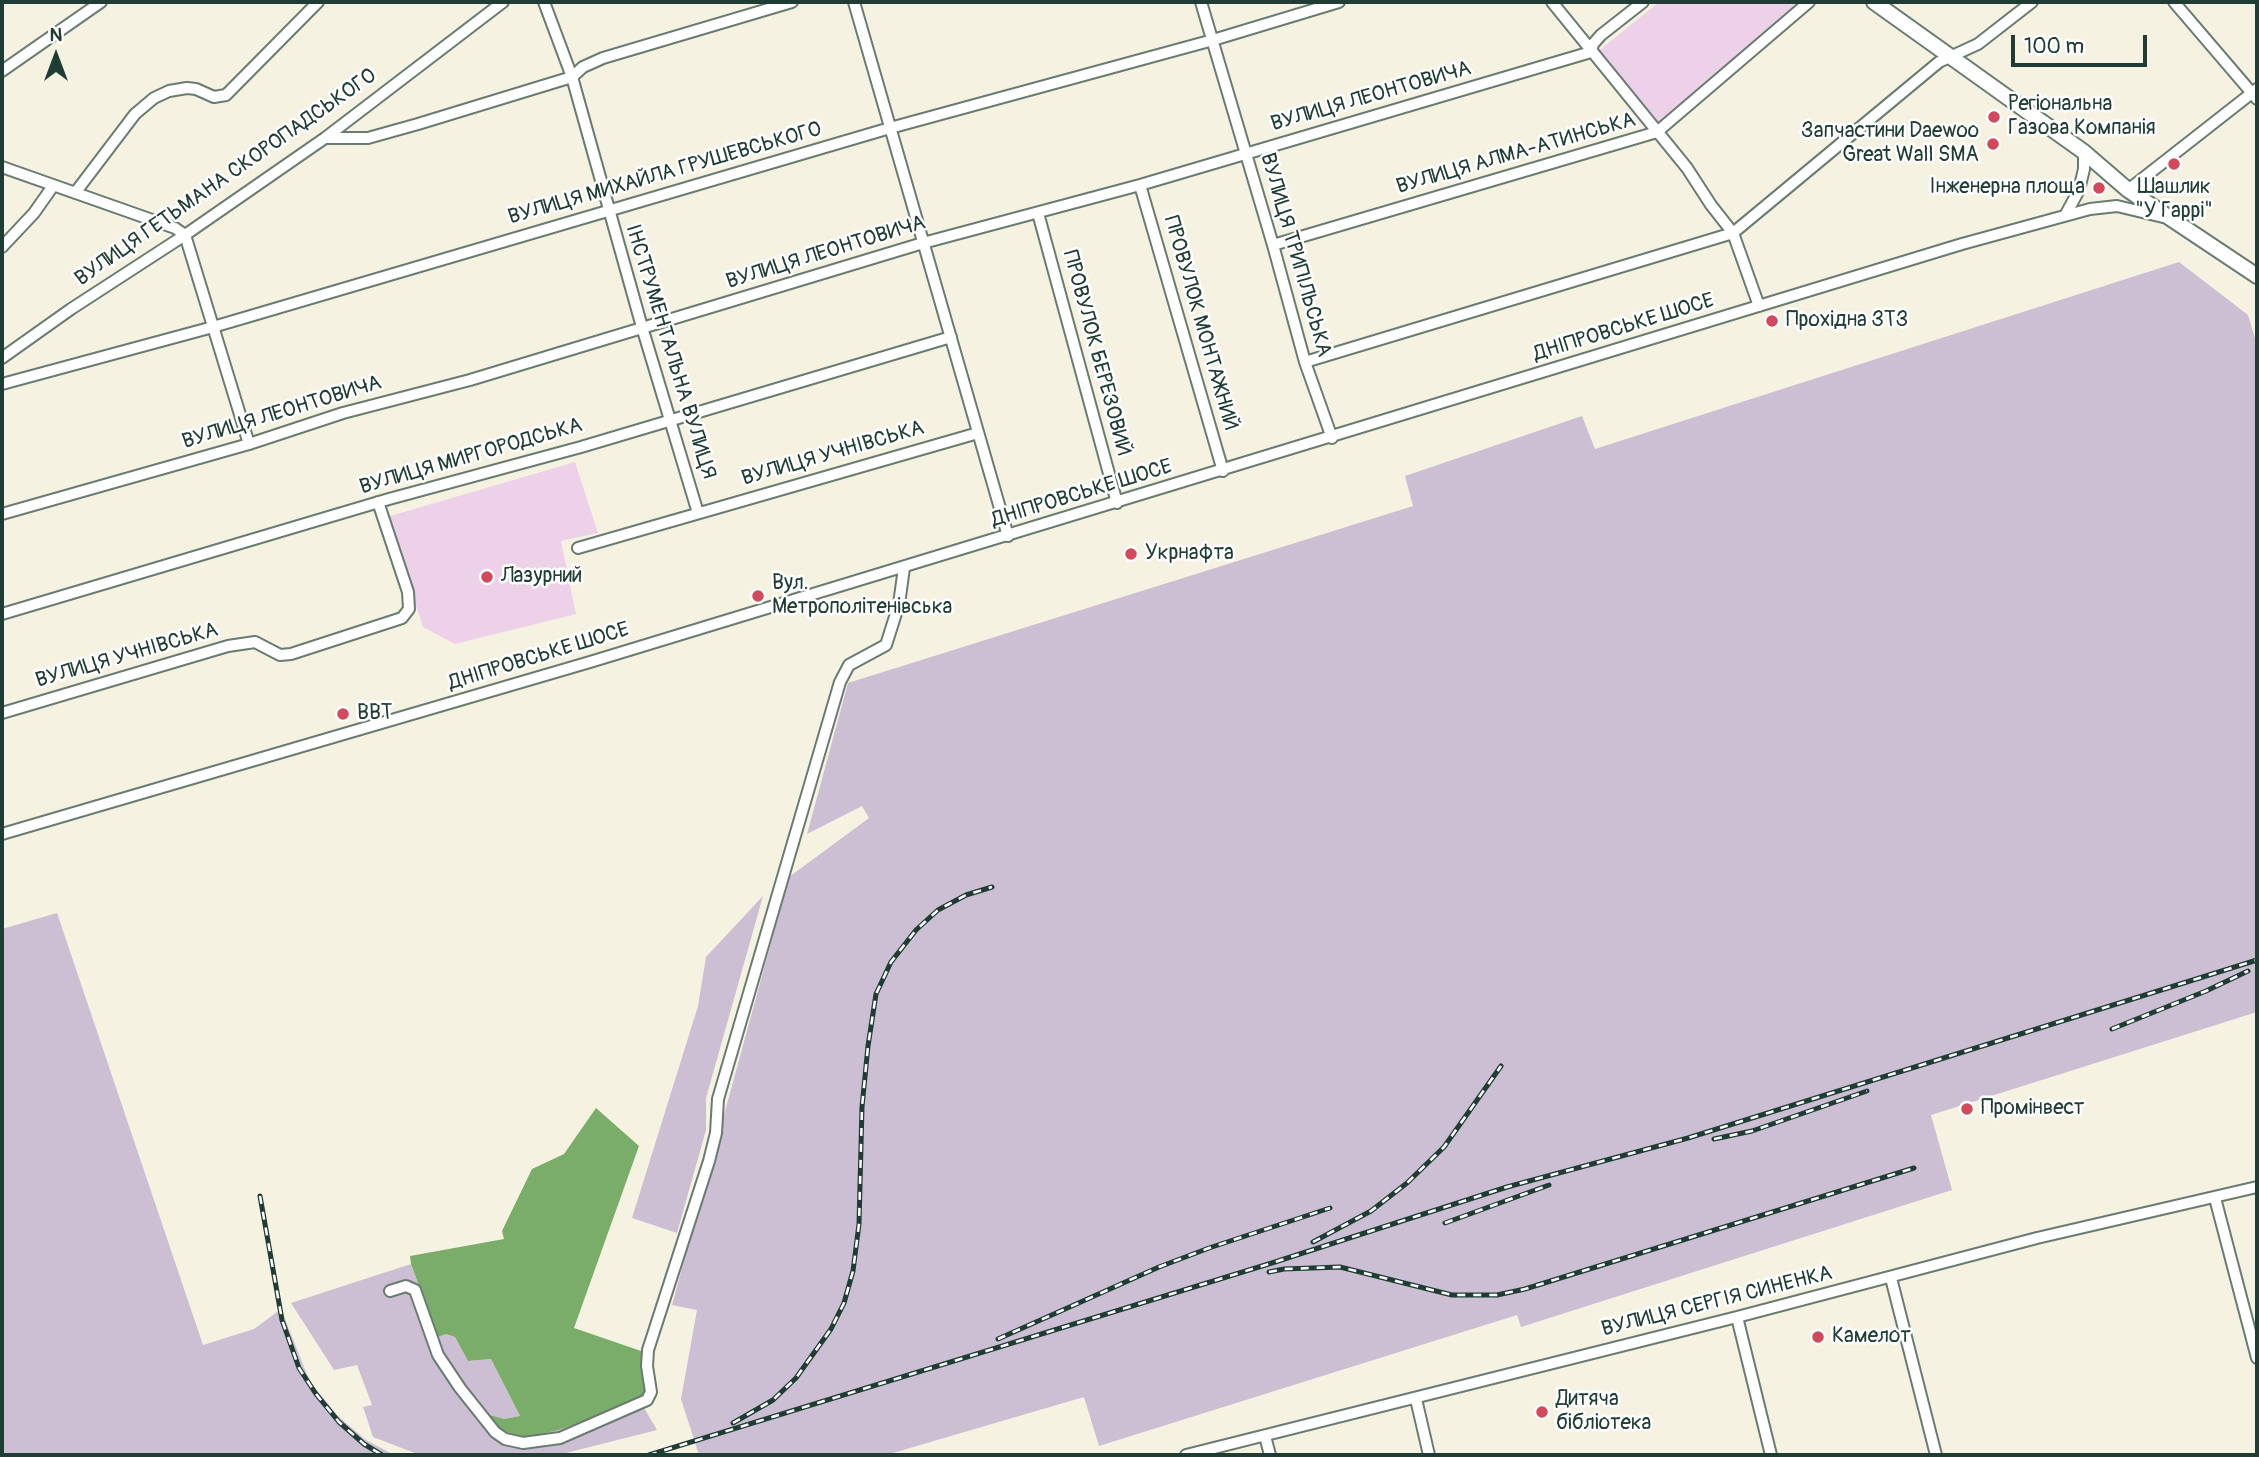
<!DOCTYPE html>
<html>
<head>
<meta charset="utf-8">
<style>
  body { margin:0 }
  #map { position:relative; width:2259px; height:1457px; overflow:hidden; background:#f5f2e2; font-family:Pangolin,sans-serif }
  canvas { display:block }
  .frame { position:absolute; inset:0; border:4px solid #1f3d34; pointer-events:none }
  .north { position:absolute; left:21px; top:21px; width:70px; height:70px; -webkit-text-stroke:5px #fff; paint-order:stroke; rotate:0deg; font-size:19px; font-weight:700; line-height:28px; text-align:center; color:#1f3d34 }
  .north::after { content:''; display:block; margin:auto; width:24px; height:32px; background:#1f3d34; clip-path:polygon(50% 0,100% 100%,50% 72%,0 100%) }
  .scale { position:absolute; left:2011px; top:35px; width:136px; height:32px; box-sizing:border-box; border:4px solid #1f3d34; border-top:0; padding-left:9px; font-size:21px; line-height:24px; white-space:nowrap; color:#1f3d34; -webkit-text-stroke:5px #fff; paint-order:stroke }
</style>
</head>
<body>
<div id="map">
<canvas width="2259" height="1457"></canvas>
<div class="frame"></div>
<div class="north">N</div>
<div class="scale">100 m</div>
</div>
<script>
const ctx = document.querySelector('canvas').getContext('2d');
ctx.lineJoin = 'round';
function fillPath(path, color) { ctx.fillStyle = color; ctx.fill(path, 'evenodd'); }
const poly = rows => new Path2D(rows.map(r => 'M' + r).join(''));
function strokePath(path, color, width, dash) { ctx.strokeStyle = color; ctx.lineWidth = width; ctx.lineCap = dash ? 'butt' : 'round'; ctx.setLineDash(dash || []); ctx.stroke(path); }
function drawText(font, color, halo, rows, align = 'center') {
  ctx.font = font + ' Pangolin,sans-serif'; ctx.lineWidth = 5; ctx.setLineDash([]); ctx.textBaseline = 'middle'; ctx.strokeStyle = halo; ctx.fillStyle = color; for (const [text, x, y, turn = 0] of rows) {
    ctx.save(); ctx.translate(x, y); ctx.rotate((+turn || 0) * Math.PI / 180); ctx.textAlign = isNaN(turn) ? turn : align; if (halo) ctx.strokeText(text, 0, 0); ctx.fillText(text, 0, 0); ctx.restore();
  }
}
fillPath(poly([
  [1659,2,1803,2,1657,124,1596,53],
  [575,462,598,533,561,541,576,614,455,644,423,627,387,517]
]), '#edd1e9');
fillPath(poly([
  [2179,262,2248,315,2257,345,2257,1012,1931,1115,1952,1190,1521,1327,1517,1315,1099,1446,1084,1397,886,1455,699,1455,681,1399,697,1310,672,1305,789,877,869,818,862,806,807,834,848,683,1413,506,1405,476,1582,416,1595,449],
  [763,896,706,1098,706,1130,677,1233,632,1218,698,1006,706,957],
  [57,913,203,1345,254,1329,281,1309,310,1382,339,1417,366,1440,394,1455,2,1455,2,929],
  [411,1264,438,1337,446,1334,455,1337,468,1361,491,1359,520,1416,504,1419,504,1431,640,1401,657,1430,558,1455,420,1455,373,1437,363,1407,372,1405,357,1365,334,1370,291,1303]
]), '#ccbfd4');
fillPath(poly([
  [596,1108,639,1146,574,1328,641,1351,646,1390,640,1401,558,1430,525,1438,504,1431,485,1414,504,1419,520,1416,491,1359,468,1361,455,1337,446,1334,438,1337,411,1264,410,1256,504,1239,502,1231,532,1169,564,1154]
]), '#79ad69');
const minor = poly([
  [544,2,572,77,642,327,698,513],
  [854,2,1008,536],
  [1201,2,1273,245,1305,362,1332,438],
  [1552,2,1687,168,1711,205,1733,233,1759,306],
  [2174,2,2257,99],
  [2,71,101,2],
  [325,138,368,138,418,124,572,77,583,67,603,58,792,2],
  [2,167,175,228,185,235,249,444],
  [1140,185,1223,471],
  [2128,190,2257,89],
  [75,193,135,114,154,98,169,91,187,88,196,89,214,97,226,95,318,2],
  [1038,213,1117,503],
  [2066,214,2079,190,2084,169,2084,152],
  [1273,245,1657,132,1809,2],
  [2,247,34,213,53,186],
  [2,358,71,309,185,235,325,138,503,2],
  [1305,362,1733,233,1939,62,1978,44,2032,2],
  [2,384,213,327,890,128,1213,40,1339,2],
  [2,514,249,444,343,413,470,380,923,243,1140,185,1591,52,1593,44,1601,35,1643,2],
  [578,548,978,433],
  [2,614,389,499,581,447,951,337],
  [2,713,228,646,255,642,280,655,291,654,402,618,409,609,408,592,378,502],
  [2,834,590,662,1962,244,2090,209,2117,206,2163,217],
  [2215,1198,2257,1358],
  [1891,1278,1936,1455],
  [390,1291,406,1286,415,1290,438,1355,460,1388,495,1432,505,1439,523,1443,560,1438,647,1400,651,1392,647,1366,648,1350,709,1161,716,1133,718,1099,840,682,849,665,886,645,899,604,904,568],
  [1737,1317,1771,1455],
  [1416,1399,1429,1455],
  [1265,1436,1270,1455],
  [1186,1455,1737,1317,2037,1238,2257,1187]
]);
const major = poly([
  [1874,2,2084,152,2128,190,2257,276]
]);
strokePath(minor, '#6a7c71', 14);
strokePath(major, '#6a7c71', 18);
strokePath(minor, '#fff', 10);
strokePath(major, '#fff', 14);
const rail = poly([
  [2112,1029,2206,991,2248,971],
  [1714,1139,1752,1131,1867,1091],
  [260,1196,282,1320,299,1368,316,1394,339,1422,364,1444,382,1455],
  [1445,1223,1549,1185],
  [1313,1242,1371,1211,1407,1183,1444,1147,1501,1066],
  [1269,1272,1284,1269,1340,1267,1452,1295,1497,1295,1525,1289,1914,1168],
  [998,1339,1159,1267,1209,1248,1330,1208],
  [733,1423,773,1400,796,1378,831,1329,844,1303,853,1271,859,1224,862,1107,868,1046,876,994,891,962,916,930,938,910,966,895,992,887],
  [649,1455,1275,1262,1507,1187,1688,1138,2257,960]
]);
strokePath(rail, '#1f3d34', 5);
strokePath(rail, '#fff', 2.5, [8]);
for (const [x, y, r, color] of [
  [1994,117,7,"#d1495b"],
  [1993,144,7,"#d1495b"],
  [2174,164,7,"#d1495b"],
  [2099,188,7,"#d1495b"],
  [1772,321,7,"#d1495b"],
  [1131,554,7,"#d1495b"],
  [487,577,7,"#d1495b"],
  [758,596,7,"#d1495b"],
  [343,714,7,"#d1495b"],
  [1967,1109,7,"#d1495b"],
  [1818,1337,7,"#d1495b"],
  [1542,1412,7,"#d1495b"]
]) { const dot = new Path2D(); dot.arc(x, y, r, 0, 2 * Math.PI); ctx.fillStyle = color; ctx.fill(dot); strokePath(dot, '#fff', 2.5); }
drawText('21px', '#1f3d34', '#fff', [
  ["ВУЛИЦЯ ЛЕОНТОВИЧА",1371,97,-16],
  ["ВУЛИЦЯ АЛМА-АТИНСЬКА",1516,154,-16],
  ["ВУЛИЦЯ МИХАЙЛА ГРУШЕВСЬКОГО",665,174,-16],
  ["ВУЛИЦЯ ГЕТЬМАНА СКОРОПАДСЬКОГО",226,178,-35],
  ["ВУЛИЦЯ ЛЕОНТОВИЧА",826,253,-17],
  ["ВУЛИЦЯ ТРИПІЛЬСЬКА",1295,255,74],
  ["ПРОВУЛОК МОНТАЖНИЙ",1200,323,74],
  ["ДНІПРОВСЬКЕ ШОСЕ",1624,328,-17],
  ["ІНСТРУМЕНТАЛЬНА ВУЛИЦЯ",670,352,73],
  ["ПРОВУЛОК БЕРЕЗОВИЙ",1096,353,75],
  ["ВУЛИЦЯ ЛЕОНТОВИЧА",282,413,-17],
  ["ВУЛИЦЯ УЧНІВСЬКА",833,454,-16],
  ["ВУЛИЦЯ МИРГОРОДСЬКА",471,457,-16],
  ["ДНІПРОВСЬКЕ ШОСЕ",1082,494,-17],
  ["ВУЛИЦЯ УЧНІВСЬКА",127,656,-16],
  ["ДНІПРОВСЬКЕ ШОСЕ",539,657,-17],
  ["ВУЛИЦЯ СЕРГІЯ СИНЕНКА",1717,1302,-14]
]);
drawText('21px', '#1f3d34', '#fff', [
  ["Регіональна",2008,105],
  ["Газова Компанія",2008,129],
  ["Запчастини Daewoo",1979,132,"right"],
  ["Great Wall SMA",1979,156,"right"],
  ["Інженерна площа",2085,188,"right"],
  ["Шашлик",2174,188,"center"],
  ["\"У Гаррі\"",2174,212,"center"],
  ["Прохідна ЗТЗ",1786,321],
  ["Укрнафта",1145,554],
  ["Лазурний",501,577],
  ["Вул.",772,584],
  ["Метрополітенівська",772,608],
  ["ВВТ",357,714],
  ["Промінвест",1981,1109],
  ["Камелот",1832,1337],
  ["Дитяча",1556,1400],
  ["бібліотека",1556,1424]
], 'left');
</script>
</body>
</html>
